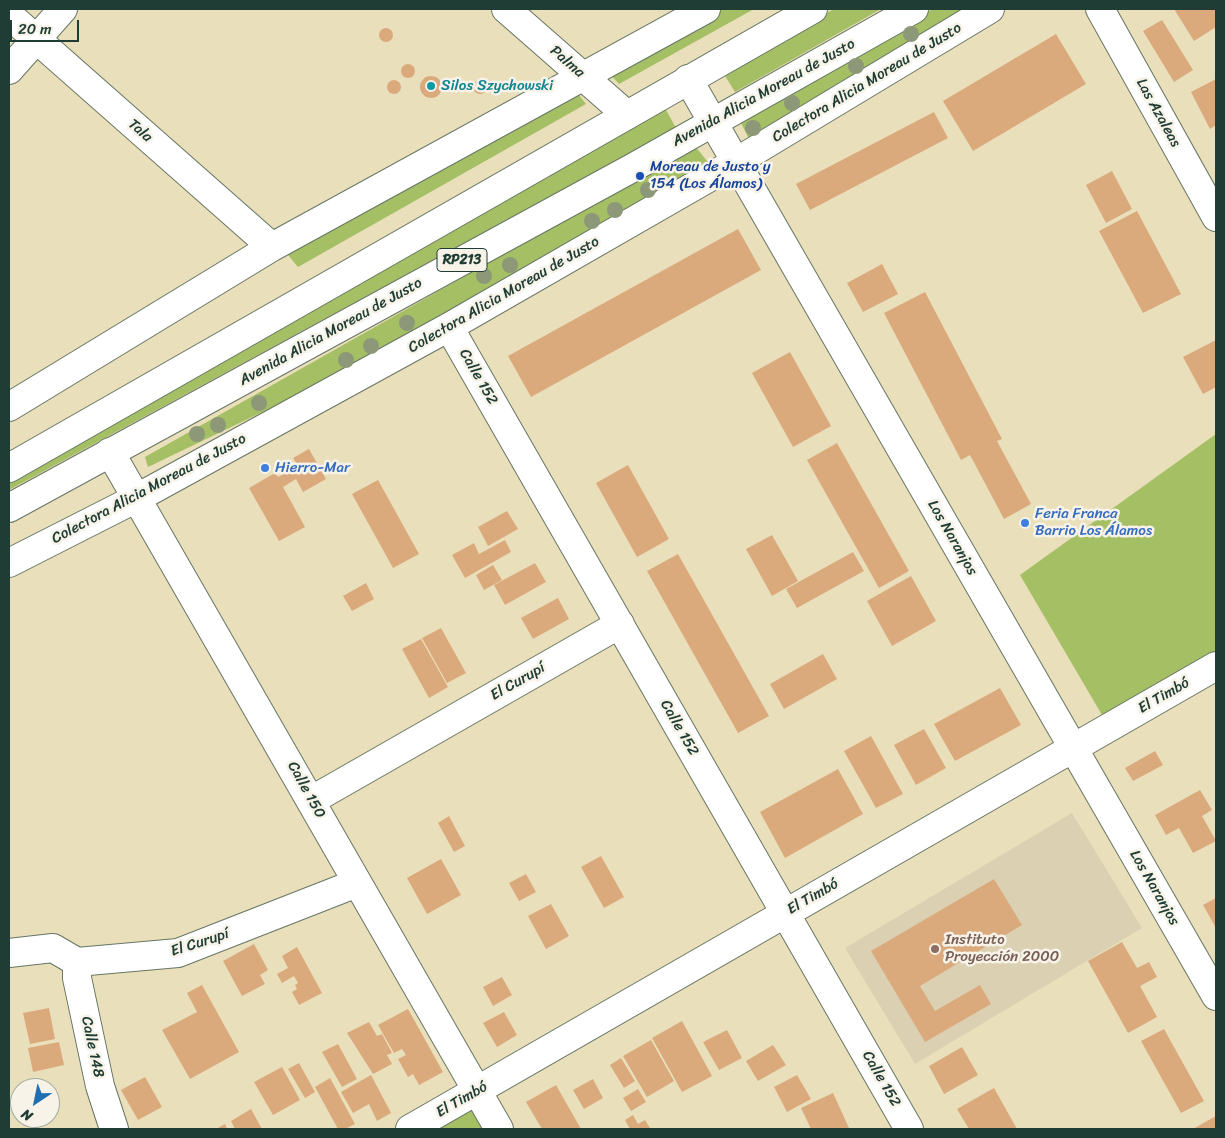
<!DOCTYPE html>
<html>
<head>
<meta charset="utf-8">
<style>
  body { margin:0 }
  #map { position:relative; width:1225px; height:1138px; overflow:hidden; background:#eadfbb; font-family:Sriracha,sans-serif }
  canvas { display:block }
  .frame { position:absolute; inset:0; border:10px solid #1f3d34; pointer-events:none }
  .north { position:absolute; left:10px; top:1078px; width:50px; height:50px; box-sizing:border-box; background:#f7f3e8; border:1px solid #a1aaa0; border-radius:50%; rotate:214deg; font-size:14px; font-weight:700; line-height:20px; text-align:center; color:#1f3d34 }
  .north::after { content:''; display:block; margin:auto; width:18px; height:22px; background:#1f6fb2; clip-path:polygon(50% 0,100% 100%,50% 72%,0 100%) }
  .scale { position:absolute; left:10px; top:20px; width:69px; height:22px; box-sizing:border-box; border:2px solid #1f3d34; border-top:0; padding-left:6px; font-size:15px; line-height:18px; white-space:nowrap; color:#1f3d34; -webkit-text-stroke:4px #f7f3e8; paint-order:stroke }
</style>
</head>
<body>
<div id="map">
<canvas width="1225" height="1138"></canvas>
<div class="frame"></div>
<div class="north">N</div>
<div class="scale">20 m</div>
</div>
<script>
const ctx = document.querySelector('canvas').getContext('2d');
ctx.lineJoin = 'round';
function fillPath(path, color) { ctx.fillStyle = color; ctx.fill(path, 'evenodd'); }
const poly = rows => new Path2D(rows.map(r => 'M' + r).join(''));
function strokePath(path, color, width, dash) { ctx.strokeStyle = color; ctx.lineWidth = width; ctx.lineCap = dash ? 'butt' : 'round'; ctx.setLineDash(dash || []); ctx.stroke(path); }
function drawText(font, color, halo, rows, align = 'center') {
  ctx.font = font + ' Sriracha,sans-serif'; ctx.lineWidth = 5; ctx.setLineDash([]); ctx.textBaseline = 'middle'; ctx.strokeStyle = halo; ctx.fillStyle = color; for (const [text, x, y, turn = 0] of rows) {
    ctx.save(); ctx.translate(x, y); ctx.rotate((+turn || 0) * Math.PI / 180); ctx.textAlign = isNaN(turn) ? turn : align; if (halo) ctx.strokeText(text, 0, 0); ctx.fillText(text, 0, 0); ctx.restore();
  }
}
fillPath(poly([
  [1072,813,1142,928,915,1064,845,948]
]), '#dbd1b2');
fillPath(poly([
  [719,9,754,9,619,84,607,71],
  [834,9,881,9,735,92,722,71],
  [933,9,971,9,749,139,738,117],
  [575,90,586,104,298,267,288,255],
  [665,108,676,128,9,490,9,480],
  [695,146,711,166,354,368,148,467,145,457],
  [1216,434,1216,655,1102,715,1020,575],
  [470,1101,486,1129,421,1129]
]), '#a5bf65');
fillPath(poly([
  [1174,9,1216,9,1216,27,1194,41],
  [1162,20,1193,70,1174,82,1143,31],
  '379 35a7 7 0 1 1 14 0a7 7 0 1 1-14 0Z',
  [1056,34,1086,84,973,151,943,101],
  '401 71a7 7 0 1 1 14 0a7 7 0 1 1-14 0Z',
  '420 87a11 11 0 1 1 22 0a11 11 0 1 1-22 0Z',
  [1216,79,1216,125,1210,129,1191,92],
  '387 87a7 7 0 1 1 14 0a7 7 0 1 1-14 0Z',
  '473 87a7 7 0 1 1 14 0a7 7 0 1 1-14 0Z',
  [934,112,948,138,810,210,796,184],
  [1112,171,1132,209,1106,223,1086,185],
  [1137,211,1181,294,1143,313,1099,231],
  [738,229,761,270,531,397,508,356],
  [882,264,898,294,863,312,847,283],
  [925,292,1002,439,997,441,1031,504,1004,519,970,455,961,460,884,313],
  [1216,340,1216,387,1203,394,1183,357],
  [790,352,831,426,793,447,752,373],
  [837,443,909,571,879,588,807,460],
  [309,449,326,479,303,492,296,479,283,487,305,527,279,541,249,488,275,473,278,477,298,466,293,458],
  [628,465,669,539,637,557,596,483],
  [378,480,419,554,393,568,352,494],
  [507,511,518,529,488,546,478,527],
  [772,535,798,581,772,596,746,549],
  [505,540,511,552,465,578,452,555,474,543,479,554],
  [853,552,864,571,797,608,786,589],
  [678,554,769,716,738,733,647,571],
  [535,563,546,582,505,605,494,585],
  [493,565,502,580,484,590,476,575],
  [911,576,936,621,892,646,867,601],
  [366,583,374,599,352,611,343,596],
  [558,598,569,619,533,639,521,618],
  [441,628,466,673,447,683,422,638],
  [421,639,448,687,429,698,402,649],
  [823,654,837,679,784,709,770,684],
  [1000,688,1021,725,955,761,934,724],
  [924,729,946,768,916,785,894,745],
  [871,736,903,794,876,808,844,751],
  [1155,751,1163,765,1133,781,1125,768],
  [838,769,863,814,785,858,760,812],
  [1200,790,1212,810,1202,816,1216,841,1193,853,1179,828,1166,835,1155,815],
  [449,816,465,846,454,852,438,823],
  [601,856,624,897,604,908,581,867],
  [441,859,461,895,427,914,407,878],
  [526,874,536,892,519,901,509,883],
  [994,879,1022,925,920,986,935,1011,980,985,991,1004,925,1042,871,951],
  [1216,898,1216,928,1203,905],
  [551,904,569,936,546,949,528,916],
  [1122,942,1137,968,1149,962,1157,977,1140,986,1157,1017,1128,1033,1088,961],
  [254,944,268,970,260,975,265,984,242,996,223,961],
  [297,947,322,993,299,1005,292,992,297,989,295,985,298,983,294,976,282,983,277,974,288,968,282,956],
  [502,977,512,995,493,1006,483,987],
  [202,985,239,1052,190,1079,162,1030,197,1012,187,993],
  [49,1008,55,1039,30,1044,23,1013],
  [408,1009,443,1072,419,1085,413,1074,408,1077,398,1059,406,1055,402,1049,394,1053,378,1025],
  [504,1012,517,1035,497,1047,483,1023],
  [682,1021,712,1076,682,1092,652,1038],
  [369,1022,377,1036,382,1034,392,1053,387,1055,392,1064,373,1074,347,1033],
  [1164,1029,1204,1101,1181,1113,1141,1041],
  [727,1030,742,1058,719,1070,703,1042],
  [651,1040,674,1081,647,1097,623,1056],
  [59,1042,64,1065,33,1072,28,1048],
  [338,1044,357,1079,342,1087,322,1052],
  [773,1045,786,1065,758,1081,746,1061],
  [962,1047,978,1075,944,1094,929,1066],
  [621,1058,635,1081,624,1088,610,1065],
  [299,1063,315,1092,305,1098,288,1069],
  [282,1067,300,1100,273,1115,254,1082],
  [371,1075,391,1113,377,1121,369,1104,353,1113,341,1092],
  [797,1075,811,1099,787,1112,774,1087],
  [145,1077,162,1107,138,1120,121,1090],
  [330,1078,355,1124,345,1129,338,1129,315,1087],
  [593,1079,603,1098,584,1109,573,1090],
  [556,1085,581,1129,542,1129,526,1102],
  [994,1088,1017,1129,969,1129,957,1109],
  [638,1089,646,1102,631,1111,623,1098],
  [833,1093,849,1128,811,1129,801,1108],
  [251,1109,262,1129,235,1129,231,1121],
  [633,1115,638,1124,645,1120,650,1128,630,1129,625,1120],
  [1216,1116,1216,1129,1193,1129],
  [225,1124,227,1129,216,1129]
]), '#daaa7d');
const minor = poly([
  [506,9,627,115],
  [1100,9,1216,217],
  [9,15,272,247],
  [9,70,63,9],
  [688,79,1216,996],
  [449,327,909,1129],
  [9,407,272,247,706,9],
  [110,452,499,1129],
  [9,563,137,498,449,327,736,162,990,9],
  [312,800,620,624],
  [9,953,53,948,77,962,178,953,357,883],
  [77,962,77,978,100,1086,114,1129],
  [410,1129,1216,666]
]);
const major = poly([
  [9,468,813,9],
  [9,508,634,167,914,9]
]);
strokePath(minor, '#667663', 30);
strokePath(major, '#667663', 30);
strokePath(minor, '#fff', 28);
strokePath(major, '#fff', 28);
ctx.fillStyle = '#8c9877';
for (const [x, y] of [
  [911,34],
  [856,66],
  [792,103],
  [753,128],
  [648,190],
  [615,210],
  [592,221],
  [510,265],
  [484,276],
  [407,323],
  [371,346],
  [346,360],
  [259,403],
  [218,425],
  [197,434]
]) { ctx.beginPath(); ctx.arc(x, y, 8, 0, 2 * Math.PI); ctx.fill(); }
for (const [x, y, r, color] of [
  [431,86,5,"#0f9aa8"],
  [640,176,5,"#1a4fb4"],
  [265,468,5,"#3f7fe0"],
  [1025,523,5,"#3f7fe0"],
  [935,949,5,"#8d6e63"]
]) { const dot = new Path2D(); dot.arc(x, y, r, 0, 2 * Math.PI); ctx.fillStyle = color; ctx.fill(dot); strokePath(dot, '#f7f3e8', 2); }
for (const [x, y, w] of [
  [462,260,50]
]) { const box = new Path2D(); box.roundRect(x - w / 2, y - 11.5, w, 23, 4); ctx.fillStyle = '#f7f3e8'; ctx.fill(box); strokePath(box, '#1f3d34', 1); }
drawText('bold 14px', '#1f3d34', null, [
  ["RP213",462,260]
]);
drawText('15px', '#1f3d34', '#f7f3e8', [
  ["Palma",567,62,41],
  ["Colectora Alicia Moreau de Justo",867,83,-31],
  ["Avenida Alicia Moreau de Justo",764,93,-29],
  ["Las Azaleas",1158,113,61],
  ["Tala",140,131,41],
  ["Colectora Alicia Moreau de Justo",504,295,-30],
  ["Avenida Alicia Moreau de Justo",331,332,-29],
  ["Calle 152",478,377,60],
  ["Colectora Alicia Moreau de Justo",149,489,-28],
  ["Los Naranjos",952,538,60],
  ["El Curupí",518,682,-30],
  ["El Timbó",1164,696,-30],
  ["Calle 152",679,728,60],
  ["Calle 150",306,790,61],
  ["Los Naranjos",1154,888,60],
  ["El Timbó",813,897,-30],
  ["El Curupí",200,943,-18],
  ["Calle 148",92,1047,78],
  ["Calle 152",881,1079,60],
  ["El Timbó",462,1100,-30]
]);
drawText('15px', '#0d838f', '#f7f3e8', [
  ["Silos Szychowski",441,86]
], 'left');
drawText('15px', '#164399', '#f7f3e8', [
  ["Moreau de Justo y",650,167],
  ["154 (Los Álamos)",650,184]
], 'left');
drawText('15px', '#366cbe', '#f7f3e8', [
  ["Hierro-Mar",275,468],
  ["Feria Franca",1035,514],
  ["Barrio Los Álamos",1035,531]
], 'left');
drawText('15px', '#785e54', '#f7f3e8', [
  ["Instituto",945,940],
  ["Proyección 2000",945,957]
], 'left');
</script>
</body>
</html>
